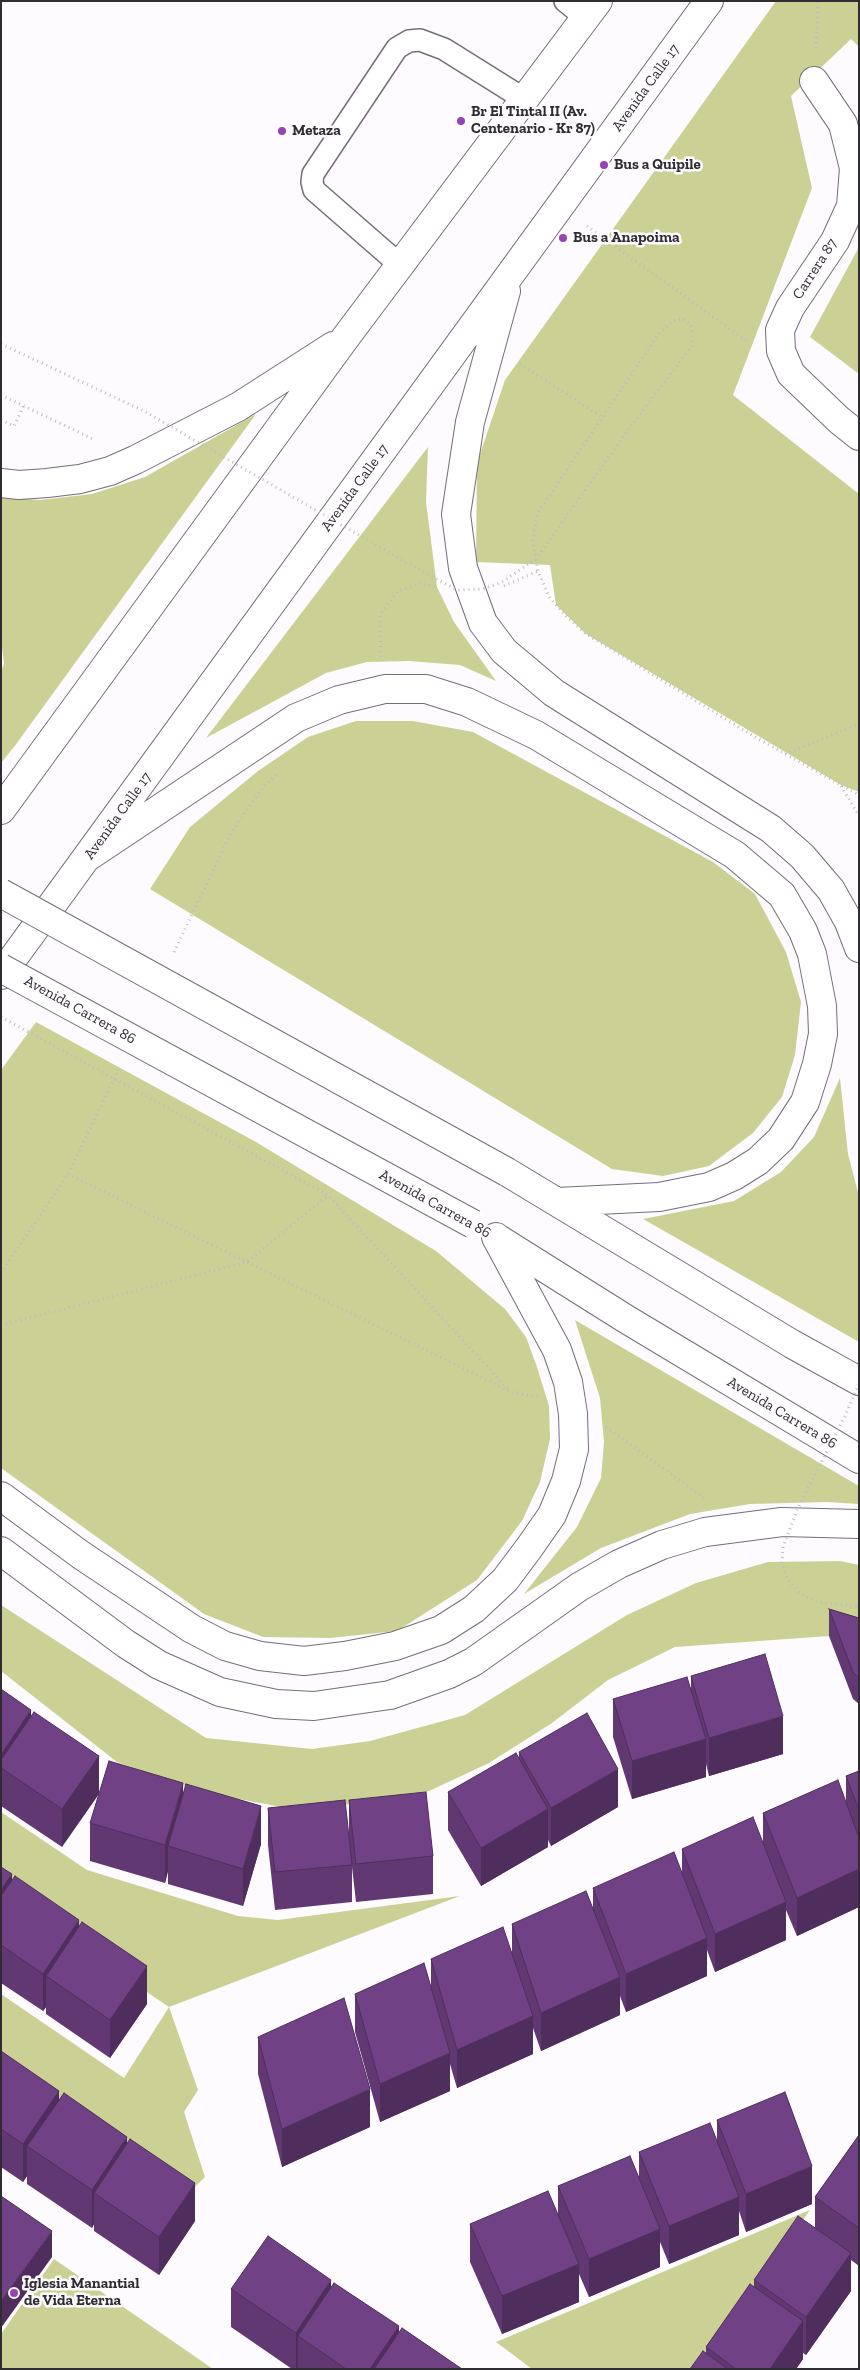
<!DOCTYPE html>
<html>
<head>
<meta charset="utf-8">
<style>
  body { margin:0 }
  #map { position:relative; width:860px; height:2370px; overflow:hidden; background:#fdfbfe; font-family:"Zilla Slab",serif }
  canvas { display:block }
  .frame { position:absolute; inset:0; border:2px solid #302d32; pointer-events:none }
</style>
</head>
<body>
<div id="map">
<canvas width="860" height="2370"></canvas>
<div class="frame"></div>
</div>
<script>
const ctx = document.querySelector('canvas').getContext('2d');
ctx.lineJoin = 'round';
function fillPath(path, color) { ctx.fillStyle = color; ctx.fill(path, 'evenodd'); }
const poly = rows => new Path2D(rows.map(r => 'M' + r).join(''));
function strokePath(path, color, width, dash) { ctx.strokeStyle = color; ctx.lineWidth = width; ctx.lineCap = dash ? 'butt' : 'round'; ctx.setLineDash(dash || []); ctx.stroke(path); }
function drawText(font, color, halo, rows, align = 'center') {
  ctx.font = font + ' "Zilla Slab",serif'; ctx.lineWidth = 5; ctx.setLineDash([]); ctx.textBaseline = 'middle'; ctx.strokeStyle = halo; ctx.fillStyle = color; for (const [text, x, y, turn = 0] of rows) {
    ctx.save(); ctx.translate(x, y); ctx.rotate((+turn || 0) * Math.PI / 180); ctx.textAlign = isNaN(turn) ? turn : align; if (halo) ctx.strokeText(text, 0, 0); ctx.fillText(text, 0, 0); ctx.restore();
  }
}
fillPath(poly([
  [776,1,859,1,859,47,851,39,791,96,812,188,733,395,859,494,859,792,841,785,586,634,556,605,550,565,476,562,477,463,505,380],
  [859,247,859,374,810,337],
  [256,414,14,747,1,763,1,672,4,664,1,639,1,497,40,500,92,494,145,477],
  [428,447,426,502,437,587,454,622,496,681,460,665,409,661,367,662,326,673,206,738],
  [356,721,413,721,473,732,713,862,755,894,786,952,801,1002,795,1055,782,1097,753,1133,709,1166,663,1176,612,1169,150,889,190,827,258,771,308,737],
  [36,1022,256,1142,436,1251,505,1309,526,1337,537,1367,549,1406,550,1439,540,1482,522,1521,477,1580,397,1631,330,1638,263,1637,204,1614,1,1468,1,1070],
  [840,1078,848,1154,859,1196,859,1342,643,1219,734,1201,781,1172,814,1137],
  [575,1320,859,1486,859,1504,827,1502,750,1504,690,1514,601,1548,524,1594,577,1527,601,1478,604,1442,600,1398],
  [840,1561,859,1565,859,1645,829,1636,675,1647,608,1680,552,1723,489,1763,429,1791,358,1804,281,1807,197,1791,117,1762,1,1671,1,1605,206,1738,312,1749,370,1741,465,1715,627,1615,696,1583,768,1562],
  [1,1812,87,1870,238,1916,278,1920,460,1896,169,2007,198,2090,184,2112,205,2177,182,2200,1,2075,1,1994,124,2078,169,2007,1,1893],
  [810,2210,697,2369,532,2369,496,2342],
  [54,2259,213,2369,1,2369,1,2334]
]), '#cbd194');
const service = poly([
  [565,1,586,18],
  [400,265,314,190,312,182,313,174,397,48,409,41,420,40,444,49,524,99]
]);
const minor = poly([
  [814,81,843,124,854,168,851,206,835,241,790,308,780,330,781,351,791,374,839,420,859,436]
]);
const primary = poly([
  [506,291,470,422,456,514,463,568,483,623,504,651,554,693,771,829,802,856,831,890,849,922,859,948],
  [1,483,19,485,47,483,80,479,110,471,135,460,238,407,333,346],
  [1,810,346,337,598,1],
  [89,856,296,718,339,700,385,689,426,689,467,702,536,735,735,855,782,895,803,931,812,954,822,1006,823,1034,817,1064,805,1102,781,1139,758,1161,734,1176,709,1187,659,1197,557,1202],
  [1,975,709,1],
  [507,1172,792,1344,859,1381],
  [497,1238,626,1319,859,1459],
  [1,1496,81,1555,192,1629,225,1646,260,1656,304,1661,345,1656,395,1646,441,1630,474,1609,505,1580,529,1548,552,1515,566,1481,574,1449,573,1414,568,1382,557,1350,496,1237],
  [1,1551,126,1644,159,1665,220,1692,276,1704,314,1706,390,1695,449,1674,473,1662,579,1587,619,1564,662,1545,705,1532,782,1522,859,1524]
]);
strokePath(service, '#766d7a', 24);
strokePath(minor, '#766d7a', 30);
strokePath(primary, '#766d7a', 30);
strokePath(poly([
  [816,48,818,1],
  [587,226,748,342],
  [520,364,602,417],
  [1,395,95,440],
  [1,420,14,426,24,405],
  [631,426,692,346,693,334,691,325,683,319,673,321,660,332,537,514,533,541,538,571,549,597,566,616,586,634,755,737,859,795],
  [504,586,538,571],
  [381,657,380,614,398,591,419,583,435,587],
  [785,754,859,724],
  [841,786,859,816],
  [174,952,232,831,264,786,278,773],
  [1,1017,328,1195,509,1390],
  [68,1174,511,1392,538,1397],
  [1,1273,68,1174,119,1069],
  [1,1325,247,1262,328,1195],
  [606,1427,704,1498]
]), '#bdbbbf', 3, [1, 4]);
strokePath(service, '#fff', 21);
strokePath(minor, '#fff', 28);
strokePath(primary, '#fff', 28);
const primaryBridge = poly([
  [1,893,507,1172],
  [1,968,473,1224]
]);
strokePath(primaryBridge, '#766d7a', 30, []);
strokePath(poly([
  [1,344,144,411,409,564,457,590,483,589,502,582,536,559,631,426],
  [859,1384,845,1416,798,1508,783,1547,782,1563,787,1579,799,1592,817,1602,859,1607]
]), '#bdbbbf', 3, [1, 4]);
strokePath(primaryBridge, '#fff', 28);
fillPath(poly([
  [829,1609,859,1618,859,1704,853,1699,829,1636],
  [691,1676,783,1754,709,1776,706,1764,706,1777,632,1799,613,1737,613,1699,691,1689],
  [1,1689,31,1716,99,1756,62,1847,1,1806],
  [519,1752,618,1807,551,1846,548,1840,548,1847,481,1886,448,1830,448,1792,519,1758],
  [859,1771,859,1907,797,1936,786,1910,786,1940,715,1972,707,1950,707,1976,626,2012,620,1996,620,2015,541,2051,533,2028,533,2054,457,2088,450,2064,450,2091,380,2122,355,2032,355,1994,431,1987,431,1959,512,1953,512,1924,593,1910,593,1888,682,1873,682,1849,763,1842,763,1813,846,1803,846,1776],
  [349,1800,433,1856,433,1894,356,1902,352,1867,352,1902,275,1910,268,1845,268,1808,349,1835],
  [90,1823,261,1844,243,1906,168,1884,168,1871,165,1883,90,1861],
  [1,1867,12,1880,79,1927,147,2004,110,2058,46,2014,46,2007,43,2011,1,1983],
  [258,2037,370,2127,282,2167,258,2074],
  [1,2051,59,2099,127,2144,195,2221,159,2275,94,2231,94,2224,92,2228,27,2184,27,2176,23,2182,1,2167],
  [717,2120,812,2204,746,2232,739,2211,739,2235,669,2264,660,2242,660,2267,589,2297,579,2274,579,2302,502,2334,470,2262,470,2224,558,2215,558,2186,639,2177,639,2152,717,2142],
  [859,2135,859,2266,851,2260,851,2291,806,2355,803,2353,803,2359,796,2369,690,2369,706,2353,706,2347,754,2286,754,2280,815,2228,815,2197],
  [331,2287,399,2332,462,2369,298,2369,298,2368,297,2369,292,2369,231,2327,231,2289]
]), '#613872');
fillPath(poly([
  [31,1710,31,1748,1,1768,1,1755],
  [783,1716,783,1754,709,1776,709,1738],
  [706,1739,706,1777,632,1799,632,1761],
  [99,1756,99,1794,62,1847,62,1809],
  [618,1769,618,1807,551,1846,551,1808],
  [183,1783,183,1821,168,1846,168,1871,165,1883,165,1845],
  [261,1806,261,1844,243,1906,243,1869],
  [548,1809,548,1847,481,1886,481,1848],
  [859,1869,859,1907,797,1936,797,1898],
  [12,1874,12,1912,1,1928,1,1890],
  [786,1902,786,1940,715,1972,715,1934],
  [79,1920,79,1958,46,1976,46,2007,43,2011,43,1974],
  [707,1938,707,1976,626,2012,626,1974],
  [147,1966,147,2004,110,2058,110,2020],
  [620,1977,620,2015,541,2051,541,2013],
  [533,2016,533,2054,457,2088,457,2050],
  [450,2053,450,2091,380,2122,380,2084],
  [370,2089,370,2127,282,2167,282,2129],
  [59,2091,59,2129,27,2146,27,2176,23,2182,23,2144],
  [127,2137,127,2175,94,2193,94,2224,92,2228,92,2190],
  [812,2166,812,2204,746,2232,746,2194],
  [195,2183,195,2221,159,2275,159,2237],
  [739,2197,739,2235,669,2264,669,2226],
  [660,2229,660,2267,589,2297,589,2259],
  [52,2231,52,2257,1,2328,1,2301],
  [851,2253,851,2291,806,2355,806,2317],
  [579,2264,579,2302,502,2334,502,2296],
  [331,2280,331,2318,298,2336,298,2368,297,2369,296,2369,296,2333],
  [803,2321,803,2359,796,2369,770,2369],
  [399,2326,399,2364,396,2369,370,2369]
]), '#4f2e5d');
const building = poly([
  [829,1609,859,1618,859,1678,853,1672,829,1609],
  [765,1654,783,1716,709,1738,691,1676,765,1654],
  [687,1677,706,1739,632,1761,613,1699,687,1677],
  [1,1689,31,1710,1,1755,1,1689],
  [34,1712,99,1756,62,1809,1,1768,1,1760,34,1712],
  [587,1713,618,1769,551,1808,519,1752,587,1713],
  [516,1753,548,1809,481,1848,448,1792,516,1753],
  [109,1761,183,1783,165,1845,90,1823,109,1761],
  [859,1771,859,1810,846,1776,859,1771],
  [838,1780,859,1838,859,1869,797,1898,763,1813,838,1780],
  [186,1784,261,1806,243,1869,168,1846,186,1784],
  [426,1792,433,1856,356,1864,349,1800,426,1792],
  [345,1800,352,1865,275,1872,268,1808,345,1800],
  [753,1817,786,1902,715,1934,682,1849,753,1817],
  [674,1852,707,1938,626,1974,593,1888,674,1852],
  [1,1867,12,1874,1,1890,1,1867],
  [15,1876,79,1920,43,1974,1,1945,1,1896,15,1876],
  [586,1891,620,1977,541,2013,512,1924,586,1891],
  [82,1922,147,1966,110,2020,46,1976,82,1922],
  [503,1927,533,2016,457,2050,431,1959,503,1927],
  [424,1963,450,2053,380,2084,355,1994,424,1963],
  [344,1998,370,2089,282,2129,258,2037,344,1998],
  [1,2051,59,2091,23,2144,1,2129,1,2051],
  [785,2092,812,2166,746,2194,717,2120,785,2092],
  [64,2093,127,2137,92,2190,27,2146,64,2093],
  [710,2123,739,2197,669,2226,639,2152,710,2123],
  [859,2135,859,2228,815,2197,859,2135],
  [130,2139,195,2183,159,2237,94,2193,130,2139],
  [630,2156,660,2229,589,2259,558,2186,630,2156],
  [548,2191,579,2264,502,2296,470,2224,548,2191],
  [1,2196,52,2231,1,2301,1,2196],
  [798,2216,851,2253,806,2317,754,2280,798,2216],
  [268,2236,331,2280,296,2333,231,2289,268,2236],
  [334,2283,399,2326,370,2369,346,2369,298,2336,334,2283],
  [750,2284,803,2321,770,2369,736,2369,706,2347,750,2284],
  [402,2328,462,2369,374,2369,402,2328],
  [703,2351,728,2369,690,2369,703,2351]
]);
fillPath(building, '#714185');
strokePath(building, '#4f2e5d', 1);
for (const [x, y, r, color] of [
  [461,121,5,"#9743b1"],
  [282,131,5,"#9743b1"],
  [604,165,5,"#9743b1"],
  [563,238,5,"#9743b1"],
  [14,2293,5,"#9743b1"]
]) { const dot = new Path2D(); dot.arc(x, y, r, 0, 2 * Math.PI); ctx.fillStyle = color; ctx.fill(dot); strokePath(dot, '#fdfbfe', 2); }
drawText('15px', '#302d32', '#fdfbfe', [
  ["Avenida Calle 17",646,88,-54],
  ["Carrera 87",815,269,-57],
  ["Avenida Calle 17",355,488,-54],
  ["Avenida Calle 17",118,816,-54],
  ["Avenida Carrera 86",80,1010,29],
  ["Avenida Carrera 86",435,1204,29],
  ["Avenida Carrera 86",782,1413,31]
]);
drawText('bold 15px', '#302d32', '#fdfbfe', [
  ["Br El Tintal II (Av.",471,112],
  ["Centenario - Kr 87)",471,129],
  ["Metaza",292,131],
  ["Bus a Quipile",614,165],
  ["Bus a Anapoima",573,238],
  ["Iglesia Manantial",24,2284],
  ["de Vida Eterna",24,2301]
], 'left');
</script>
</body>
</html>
